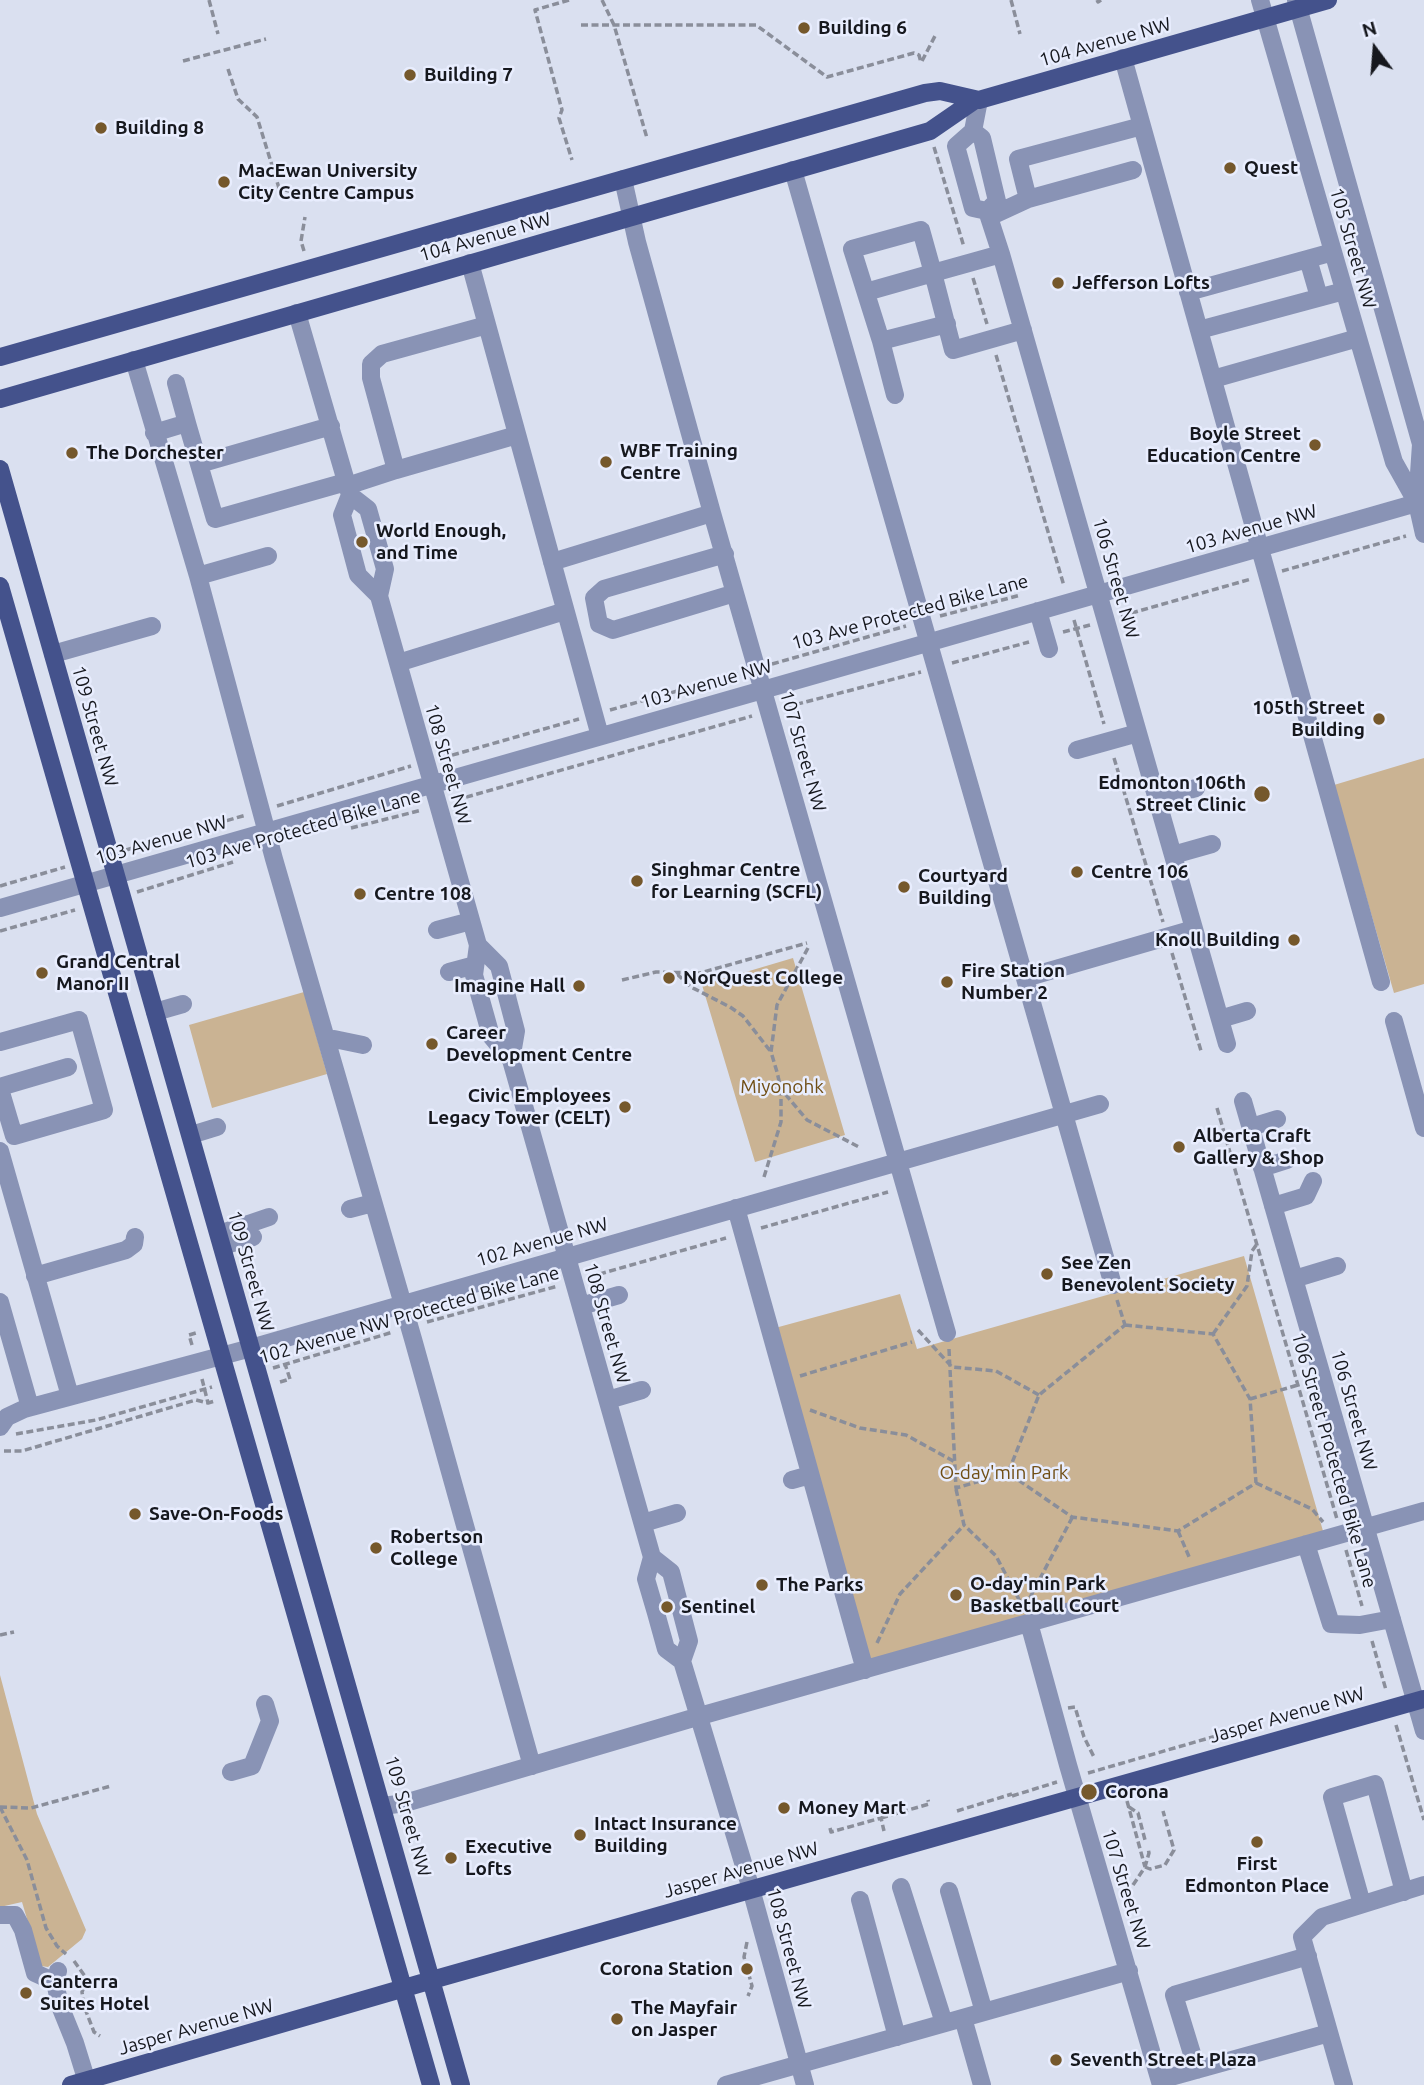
<!DOCTYPE html>
<html>
<head>
<meta charset="utf-8">
<style>
  body { margin:0 }
  #map { position:relative; width:1424px; height:2085px; overflow:hidden; background:#dae0f0; font-family:Ubuntu,sans-serif }
  canvas { display:block }
  .north { position:absolute; left:1340px; top:14px; width:70px; height:70px; -webkit-text-stroke:5px #e8edfe; paint-order:stroke; rotate:344deg; font-size:19px; font-weight:700; line-height:28px; text-align:center; color:#16181e }
  .north::after { content:''; display:block; margin:auto; width:24px; height:32px; background:#16181e; clip-path:polygon(50% 0,100% 100%,50% 72%,0 100%) }
</style>
</head>
<body>
<div id="map">
<canvas width="1424" height="2085"></canvas>
<div class="north">N</div>
</div>
<script>
const ctx = document.querySelector('canvas').getContext('2d');
ctx.lineJoin = 'round';
function fillPath(path, color) { ctx.fillStyle = color; ctx.fill(path, 'evenodd'); }
const poly = rows => new Path2D(rows.map(r => 'M' + r).join(''));
function strokePath(path, color, width, dash) { ctx.strokeStyle = color; ctx.lineWidth = width; ctx.lineCap = dash ? 'butt' : 'round'; ctx.setLineDash(dash || []); ctx.stroke(path); }
function drawText(font, color, halo, rows, align = 'center') {
  ctx.font = font + ' Ubuntu,sans-serif'; ctx.lineWidth = 5; ctx.setLineDash([]); ctx.textBaseline = 'middle'; ctx.strokeStyle = halo; ctx.fillStyle = color; for (const [text, x, y, turn = 0] of rows) {
    ctx.save(); ctx.translate(x, y); ctx.rotate((+turn || 0) * Math.PI / 180); ctx.textAlign = isNaN(turn) ? turn : align; if (halo) ctx.strokeText(text, 0, 0); ctx.fillText(text, 0, 0); ctx.restore();
  }
}
fillPath(poly([
  [1424,758,1424,984,1394,993,1334,785],
  [793,958,845,1135,755,1162,702,985],
  [304,992,327,1074,212,1108,189,1025],
  [1244,1256,1323,1531,869,1661,775,1328,900,1294,917,1349],
  [0,1675,37,1814,86,1930,82,1939,48,1967,41,1966,22,1902,0,1907]
]), '#cab393');
strokePath(poly([
  [209,0,218,34],
  [569,0,535,10,562,110,559,118,572,160],
  [602,0,614,25,647,138],
  [1011,0,1020,34],
  [1097,0,1098,2,1101,0],
  [581,25,756,25,827,77,914,53,919,55,921,63],
  [183,61,266,39],
  [922,61,935,36],
  [228,69,238,99,257,117,279,188,298,194],
  [934,147,964,247],
  [304,251,301,241,305,217],
  [973,278,987,324],
  [996,355,1064,586],
  [1282,571,1406,536],
  [940,616,1021,595],
  [1121,616,1251,579],
  [1074,620,1104,724],
  [1063,632,1090,625],
  [952,663,1029,642],
  [772,664,906,626],
  [786,707,921,672],
  [610,710,741,673],
  [442,758,579,719],
  [1114,758,1163,922],
  [456,800,752,716],
  [277,806,411,766],
  [351,828,422,810],
  [126,850,246,815],
  [0,886,65,867],
  [137,892,233,862],
  [0,931,75,910],
  [808,948,777,1005,771,1052,777,1072,781,1089,807,1120,861,1148],
  [1172,953,1201,1051],
  [677,974,691,987,730,1007,743,1016,771,1052],
  [622,980,656,972,700,973,807,943],
  [1217,1108,1337,1519],
  [764,1177,781,1122,781,1091],
  [761,1228,888,1192],
  [589,1277,726,1238],
  [1117,1300,1125,1325],
  [261,1317,269,1315,271,1324],
  [427,1322,558,1286],
  [1125,1325,1213,1334,1250,1399,1256,1483,1178,1531,1072,1517,1008,1473,1039,1395,1125,1325],
  [918,1330,952,1367,996,1371,1039,1395],
  [1213,1334,1247,1286,1252,1251,1257,1244],
  [192,1345,189,1335,199,1332],
  [949,1349,956,1488,1008,1473],
  [273,1368,393,1332],
  [800,1376,912,1342],
  [202,1379,208,1403],
  [280,1382,290,1379,285,1364],
  [1250,1399,1298,1385],
  [810,1410,860,1428,906,1435,955,1462],
  [16,1434,96,1420,212,1387],
  [4,1451,22,1451,196,1400,208,1403,215,1401],
  [1256,1483,1312,1509,1323,1522],
  [956,1489,964,1525,996,1556,1023,1607],
  [1178,1531,1190,1559],
  [1346,1550,1362,1606],
  [1025,1607,1072,1518],
  [0,1635,14,1632],
  [1372,1641,1386,1690],
  [877,1643,900,1594,964,1525],
  [1068,1708,1075,1707,1084,1737,1094,1757],
  [1396,1725,1424,1820],
  [1088,1773,1216,1736,1216,1739],
  [1012,1796,1057,1782],
  [1127,1801,1145,1867],
  [0,1807,27,1860,46,1928,57,1946,66,1954],
  [0,1807,31,1808,111,1786],
  [1129,1807,1138,1813,1145,1840],
  [957,1811,1012,1794],
  [881,1818,929,1804,928,1800],
  [830,1828,831,1832,881,1818,884,1831],
  [1145,1867,1150,1869,1165,1865,1174,1850,1163,1811],
  [1133,1885,1145,1867,1149,1853,1148,1848],
  [747,1942,744,1957,752,1986,748,1996],
  [74,1961,87,1979,82,1992,84,2006,94,2032,100,2036]
]), '#8a8e9a', 3.5, [7, 3.5]);
strokePath(poly([
  [1260,0,1394,462,1417,503],
  [1296,0,1421,444,1417,503,1424,534],
  [1123,58,1381,982],
  [979,100,973,131,956,146,973,208,987,211],
  [973,131,982,138,997,201,987,211],
  [793,170,1113,1285],
  [623,179,637,242,712,513,947,1333],
  [1028,199,1018,159,1142,126],
  [987,211,1001,254,1227,1044],
  [989,217,1028,199,1133,170],
  [1001,254,933,273,953,350,1023,330],
  [1308,259,1319,297],
  [470,263,600,736],
  [866,292,933,273,921,230,852,249,881,341],
  [1188,292,1333,252],
  [297,313,350,495,368,509,385,569,379,596,478,945,474,975,479,993,491,1036,511,1060,652,1557,646,1579,656,1613,666,1649,682,1661,751,1889,805,2085],
  [1199,330,1344,291],
  [134,360,198,576,274,859,413,1339,532,1766],
  [1213,379,1358,338],
  [176,383,187,423],
  [895,395,881,341,947,324],
  [154,433,187,423,215,519,346,482],
  [199,464,331,426],
  [396,470,517,435],
  [347,486,396,470,371,378,371,364,382,354,487,325],
  [350,495,342,515,358,575,379,596],
  [725,554,604,589,594,598,599,624,613,630,735,593],
  [552,562,712,513],
  [198,576,268,556],
  [1038,611,1049,649],
  [53,654,152,626],
  [398,663,565,611],
  [1077,750,1138,733],
  [1157,799,1196,788],
  [1173,855,1212,844],
  [0,908,1424,501],
  [437,930,471,921],
  [478,945,499,966,516,1031,511,1060],
  [449,972,475,965],
  [1025,978,1194,929],
  [155,1012,183,1004],
  [1220,1019,1247,1011],
  [1394,1021,1424,1128],
  [327,1041,334,1039,363,1045],
  [0,1042,79,1020,104,1110,14,1136,0,1089],
  [0,1087,68,1067],
  [1243,1101,1424,1731],
  [1251,1127,1277,1119],
  [191,1135,217,1127],
  [0,1151,70,1396],
  [1262,1168,1287,1160],
  [1273,1206,1306,1196,1313,1181],
  [736,1208,865,1670],
  [350,1209,373,1203],
  [219,1234,269,1217],
  [222,1246,253,1237],
  [35,1276,126,1250,134,1244,135,1237],
  [1294,1279,1337,1266],
  [0,1302,30,1407],
  [581,1306,619,1295],
  [608,1400,642,1390],
  [0,1427,7,1417,24,1409,251,1348,1100,1104],
  [792,1480,810,1475],
  [643,1523,677,1513],
  [1306,1544,1331,1624,1360,1625,1392,1619],
  [652,1557,671,1572,689,1641,682,1661],
  [1029,1623,1068,1765,1161,2085],
  [231,1772,252,1766,270,1721,265,1704],
  [383,1806,405,1803,700,1716,1424,1511],
  [901,1887,944,2023],
  [949,1891,984,2012],
  [860,1900,897,2037],
  [1362,1904,1332,1797,1375,1784,1404,1892],
  [0,1915,15,1915,23,1930,35,1973,55,1982],
  [58,1971,55,1982,60,2006,75,2043,88,2085],
  [963,2018,982,2085],
  [1197,2070,1174,1995,1308,1956],
  [1160,2080,1329,2033],
  [726,2085,1129,1971],
  [1344,2085,1302,1937,1322,1917,1424,1885]
]), '#8993b5', 18);
strokePath(poly([
  [0,357,925,93,940,91,979,100,1328,0],
  [0,399,930,131,975,100],
  [0,469,461,2085],
  [0,586,431,2085],
  [71,2085,432,1980,1424,1699]
]), '#44528c', 18);
for (const [x, y, r, color] of [
  [804,28,7,"#75582c"],
  [410,75,7,"#75582c"],
  [101,128,7,"#75582c"],
  [1230,168,7,"#75582c"],
  [224,182,7,"#75582c"],
  [1058,283,7,"#75582c"],
  [1315,445,7,"#75582c"],
  [72,453,7,"#75582c"],
  [606,462,7,"#75582c"],
  [362,542,7,"#75582c"],
  [1379,719,7,"#75582c"],
  [1262,794,9,"#75582c"],
  [1077,872,7,"#75582c"],
  [637,881,7,"#75582c"],
  [904,887,7,"#75582c"],
  [360,894,7,"#75582c"],
  [1294,940,7,"#75582c"],
  [42,973,7,"#75582c"],
  [669,978,7,"#75582c"],
  [947,982,7,"#75582c"],
  [579,986,7,"#75582c"],
  [432,1044,7,"#75582c"],
  [625,1107,7,"#75582c"],
  [1179,1147,7,"#75582c"],
  [1047,1274,7,"#75582c"],
  [135,1514,7,"#75582c"],
  [376,1548,7,"#75582c"],
  [762,1585,7,"#75582c"],
  [956,1595,7,"#75582c"],
  [667,1607,7,"#75582c"],
  [1089,1792,9,"#75582c"],
  [784,1808,7,"#75582c"],
  [580,1835,7,"#75582c"],
  [1257,1842,7,"#75582c"],
  [451,1858,7,"#75582c"],
  [747,1969,7,"#75582c"],
  [26,1993,7,"#75582c"],
  [617,2019,7,"#75582c"],
  [1056,2060,7,"#75582c"]
]) { const dot = new Path2D(); dot.arc(x, y, r, 0, 2 * Math.PI); ctx.fillStyle = color; ctx.fill(dot); strokePath(dot, '#e8edfe', 2.5); }
drawText('bold 19px', '#16181e', '#e8edfe', [
  ["Building 6",818,28],
  ["Building 7",424,75],
  ["Building 8",115,128],
  ["Quest",1244,168],
  ["MacEwan University",238,171],
  ["City Centre Campus",238,193],
  ["Jefferson Lofts",1072,283],
  ["Boyle Street",1301,434,"right"],
  ["Education Centre",1301,456,"right"],
  ["WBF Training",620,451],
  ["Centre",620,473],
  ["The Dorchester",86,453],
  ["World Enough,",376,531],
  ["and Time",376,553],
  ["105th Street",1365,708,"right"],
  ["Building",1365,730,"right"],
  ["Edmonton 106th",1246,783,"right"],
  ["Street Clinic",1246,805,"right"],
  ["Singhmar Centre",651,870],
  ["for Learning (SCFL)",651,892],
  ["Centre 106",1091,872],
  ["Courtyard",918,876],
  ["Building",918,898],
  ["Centre 108",374,894],
  ["Knoll Building",1280,940,"right"],
  ["Grand Central",56,962],
  ["Manor II",56,984],
  ["Fire Station",961,971],
  ["Number 2",961,993],
  ["NorQuest College",683,978],
  ["Imagine Hall",565,986,"right"],
  ["Career",446,1033],
  ["Development Centre",446,1055],
  ["Civic Employees",611,1096,"right"],
  ["Legacy Tower (CELT)",611,1118,"right"],
  ["Alberta Craft",1193,1136],
  ["Gallery & Shop",1193,1158],
  ["See Zen",1061,1263],
  ["Benevolent Society",1061,1285],
  ["Save-On-Foods",149,1514],
  ["Robertson",390,1537],
  ["College",390,1559],
  ["O-day'min Park",970,1584],
  ["Basketball Court",970,1606],
  ["The Parks",776,1585],
  ["Sentinel",681,1607],
  ["Corona",1105,1792],
  ["Money Mart",798,1808],
  ["Intact Insurance",594,1824],
  ["Building",594,1846],
  ["Executive",465,1847],
  ["Lofts",465,1869],
  ["First",1257,1864,"center"],
  ["Edmonton Place",1257,1886,"center"],
  ["Corona Station",733,1969,"right"],
  ["Canterra",40,1982],
  ["Suites Hotel",40,2004],
  ["The Mayfair",631,2008],
  ["on Jasper",631,2030],
  ["Seventh Street Plaza",1070,2060]
], 'left');
drawText('19px', '#16181e', '#e8edfe', [
  ["104 Avenue NW",1105,42,-16],
  ["104 Avenue NW",485,237,-16],
  ["105 Street NW",1353,248,74],
  ["103 Avenue NW",1251,529,-16],
  ["106 Street NW",1116,578,74],
  ["103 Ave Protected Bike Lane",910,612,-15],
  ["103 Avenue NW",706,684,-16],
  ["109 Street NW",95,726,74],
  ["107 Street NW",803,751,74],
  ["108 Street NW",448,764,74],
  ["103 Ave Protected Bike Lane",303,829,-16],
  ["103 Avenue NW",161,840,-16],
  ["102 Avenue NW",542,1242,-16],
  ["109 Street NW",251,1271,74],
  ["102 Avenue NW Protected Bike Lane",409,1315,-16],
  ["108 Street NW",607,1323,74],
  ["106 Street NW",1354,1410,74],
  ["106 Street Protected Bike Lane",1334,1460,74],
  ["Jasper Avenue NW",1287,1715,-16],
  ["109 Street NW",408,1816,74],
  ["Jasper Avenue NW",741,1870,-16],
  ["107 Street NW",1126,1889,73],
  ["108 Street NW",789,1948,75],
  ["Jasper Avenue NW",196,2027,-16]
]);
drawText('19px', '#704e15', '#e8edfe', [
  ["Miyonohk",782,1087],
  ["O-day'min Park",1004,1473]
]);
</script>
</body>
</html>
